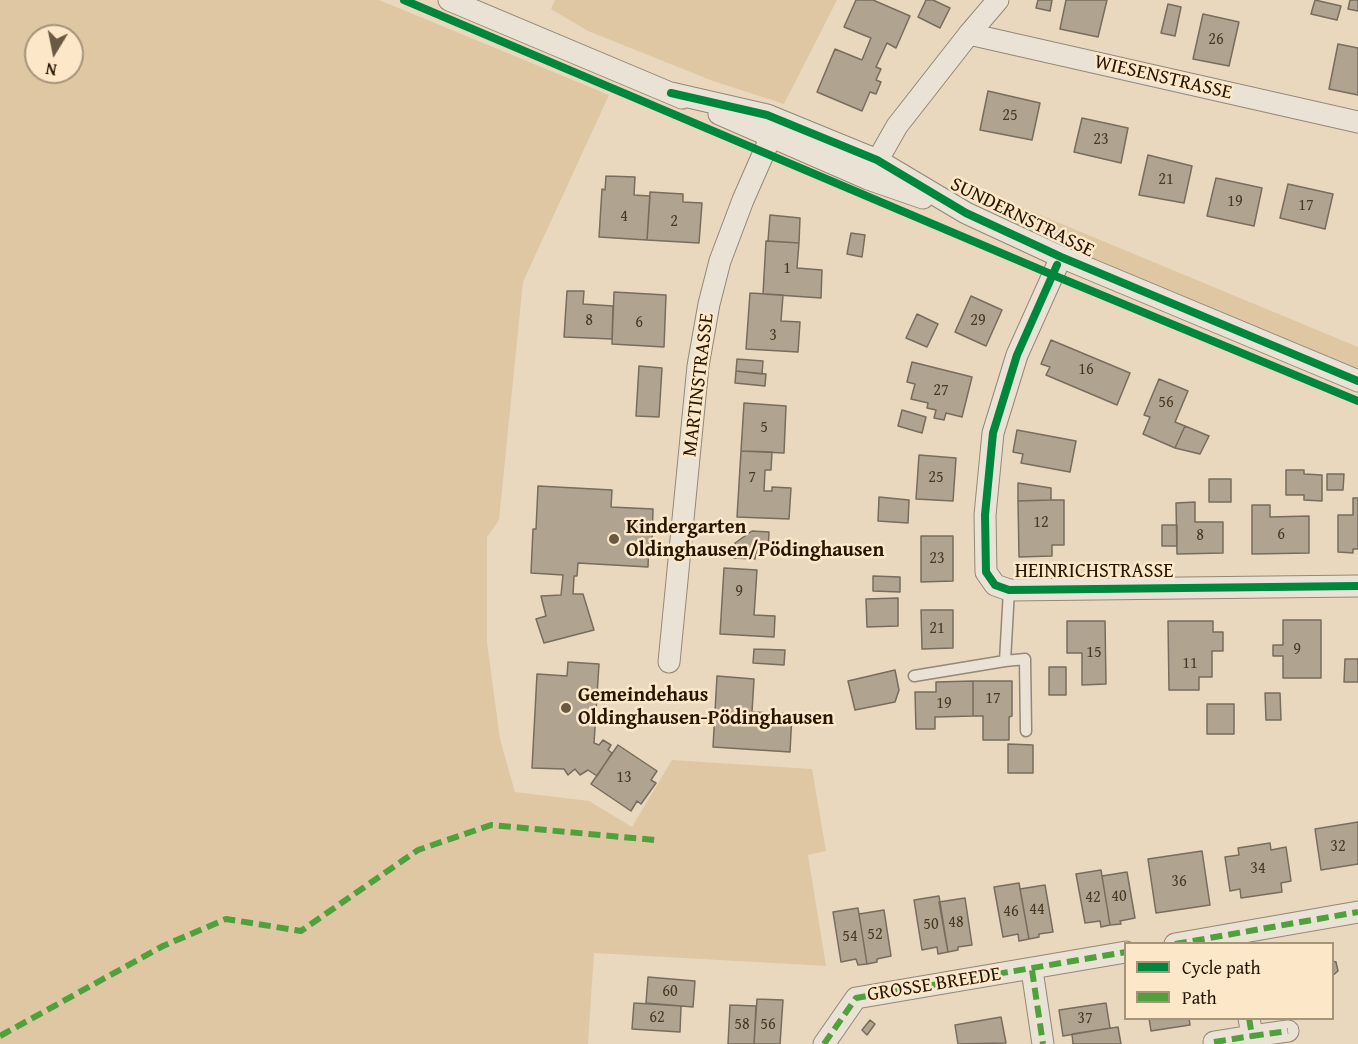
<!DOCTYPE html>
<html>
<head>
<meta charset="utf-8">
<style>
  body { margin:0 }
  #map { position:relative; width:1358px; height:1044px; overflow:hidden; background:#e9d8be; font-family:"Gentium Book Plus",serif }
  canvas { display:block }
  .legend { position:absolute; left:1124px; top:942px; width:210px; height:78px; box-sizing:border-box; background:#fce8c9; border:2px solid #a69479; margin:0; padding:8px 10px; list-style:none; font-size:18px; color:#261501 }
  .legend li { display:flex; align-items:center; gap:12px; height:30px }
  .legend b { width:30px; border:2px solid #a69479 }
  .north { position:absolute; left:24px; top:24px; width:60px; height:60px; box-sizing:border-box; background:#fce8c9; border:2px solid #a69479; border-radius:50%; rotate:190deg; font-size:16px; font-weight:700; line-height:24px; text-align:center; color:#261501 }
  .north::after { content:''; display:block; margin:auto; width:21px; height:27px; background:#6a5943; clip-path:polygon(50% 0,100% 100%,50% 72%,0 100%) }
</style>
</head>
<body>
<div id="map">
<canvas width="1358" height="1044"></canvas>
<ul class="legend">
<li><b style="height:8px;background:#00873e"></b>Cycle path</li>
<li><b style="height:8px;background:#50a03c"></b>Path</li>
</ul>
<div class="north">N</div>
</div>
<script>
const ctx = document.querySelector('canvas').getContext('2d');
ctx.lineJoin = 'round';
function fillPath(path, color) { ctx.fillStyle = color; ctx.fill(path, 'evenodd'); }
const poly = rows => new Path2D(rows.map(r => 'M' + r).join(''));
function strokePath(path, color, width, dash) { ctx.strokeStyle = color; ctx.lineWidth = width; ctx.lineCap = dash ? 'butt' : 'round'; ctx.setLineDash(dash || []); ctx.stroke(path); }
function drawText(font, color, halo, rows, align = 'center') {
  ctx.font = font + ' "Gentium Book Plus",serif'; ctx.lineWidth = 5; ctx.setLineDash([]); ctx.textBaseline = 'middle'; ctx.strokeStyle = halo; ctx.fillStyle = color; for (const [text, x, y, turn = 0] of rows) {
    ctx.save(); ctx.translate(x, y); ctx.rotate((+turn || 0) * Math.PI / 180); ctx.textAlign = isNaN(turn) ? turn : align; if (halo) ctx.strokeText(text, 0, 0); ctx.fillText(text, 0, 0); ctx.restore();
  }
}
fillPath(poly([
  [0,0,379,0,609,95,523,282,499,520,487,537,487,642,500,739,515,792,589,801,632,827,672,760,812,769,826,851,808,855,826,966,594,953,588,1044,0,1044],
  [36,36,72,36,72,72,36,72],
  [555,0,837,0,784,104,713,81,588,31,551,9],
  [963,183,1358,347,1358,369,1047,241,987,207]
]), '#dfc7a4');
const building = poly([
  [856,0,873,0,910,16,896,48,887,43,876,67,881,69,876,80,881,82,876,94,870,92,862,111,817,92,835,49,862,60,871,38,844,27,856,0],
  [926,0,933,0,950,8,940,28,918,17,926,0],
  [1038,0,1052,0,1050,11,1036,8,1038,0],
  [1066,0,1107,0,1098,37,1060,29,1066,0],
  [1315,0,1341,6,1337,20,1311,14,1315,0],
  [1350,0,1358,0,1358,11,1348,9,1350,0],
  [1168,4,1181,7,1175,36,1161,33,1168,4],
  [1203,14,1239,22,1229,66,1193,59,1203,14],
  [1338,44,1358,48,1358,95,1329,89,1338,44],
  [988,91,1040,103,1032,140,980,130,988,91],
  [1082,118,1128,128,1121,163,1074,152,1082,118],
  [1148,155,1192,166,1184,203,1139,195,1148,155],
  [606,176,635,177,634,195,650,196,647,240,599,237,602,189,605,190,606,176],
  [1216,178,1262,188,1254,226,1207,216,1216,178],
  [1288,184,1333,194,1325,229,1280,218,1288,184],
  [650,192,683,194,683,202,702,203,699,243,647,240,650,192],
  [770,215,800,218,799,243,768,241,770,215],
  [851,233,865,235,862,257,847,254,851,233],
  [766,241,799,243,797,268,822,270,821,298,763,294,766,241],
  [567,291,584,291,583,304,613,306,612,339,564,337,567,291],
  [614,292,666,295,664,347,612,344,614,292],
  [750,293,783,295,781,321,800,322,798,352,746,349,750,293],
  [971,296,1002,310,986,346,955,332,971,296],
  [917,314,938,324,927,347,906,338,917,314],
  [1051,340,1130,373,1117,405,1046,375,1050,367,1041,364,1051,340],
  [737,359,763,361,762,374,736,371,737,359],
  [912,362,972,377,962,417,946,413,944,420,934,418,936,410,927,408,928,403,911,399,915,384,907,382,912,362],
  [639,366,662,368,659,417,636,416,639,366],
  [736,371,766,374,765,386,735,383,736,371],
  [1159,379,1188,391,1175,422,1185,426,1175,448,1143,434,1150,417,1144,415,1159,379],
  [744,403,786,406,784,453,741,451,744,403],
  [902,410,926,417,922,433,898,426,902,410],
  [1185,426,1209,436,1200,454,1175,448,1185,426],
  [1017,430,1076,441,1070,472,1021,463,1023,454,1013,452,1017,430],
  [741,451,772,452,771,470,765,470,764,491,772,491,772,487,791,488,789,519,737,517,741,451],
  [919,455,956,458,953,501,916,499,919,455],
  [1286,470,1304,470,1304,474,1322,475,1322,501,1304,500,1304,495,1286,495,1286,470],
  [1327,474,1344,474,1343,490,1327,490,1327,474],
  [1209,479,1231,479,1231,502,1209,502,1209,479],
  [1018,483,1051,488,1051,500,1018,501,1018,483],
  [538,486,612,490,611,507,653,509,652,541,649,540,648,567,578,563,577,576,574,576,573,594,583,594,594,630,544,643,536,619,546,616,541,596,561,595,563,575,531,573,533,529,536,529,538,486],
  [879,497,909,500,908,523,878,521,879,497],
  [1353,498,1358,498,1358,549,1353,549,1353,553,1338,552,1338,515,1353,515,1353,498],
  [1051,500,1064,500,1064,545,1052,545,1052,556,1019,557,1018,501,1051,500],
  [1195,502,1195,522,1223,522,1223,553,1177,554,1176,503,1195,502],
  [1252,505,1270,505,1270,517,1309,516,1309,553,1252,554,1252,505],
  [1162,525,1177,525,1177,546,1162,546,1162,525],
  [752,531,769,532,768,551,757,550,755,559,734,558,735,543,752,531],
  [921,536,953,536,953,581,921,582,921,536],
  [724,568,757,570,754,615,775,616,774,637,720,634,724,568],
  [873,576,900,577,900,592,873,591,873,576],
  [898,598,898,626,867,627,866,599,898,598],
  [921,610,953,610,953,648,922,649,921,610],
  [1283,620,1321,620,1321,678,1283,678,1283,656,1273,656,1273,645,1283,645,1283,620],
  [1067,621,1105,621,1106,684,1082,685,1082,653,1067,653,1067,621],
  [1168,621,1213,621,1213,632,1223,632,1223,651,1212,651,1212,677,1199,677,1199,690,1169,690,1168,621],
  [754,649,785,650,784,665,753,663,754,649],
  [1345,659,1358,659,1358,682,1344,682,1345,659],
  [568,662,599,664,594,743,599,745,603,740,611,745,608,750,612,753,597,776,588,770,580,775,575,769,568,775,564,769,532,768,537,674,567,676,568,662],
  [1049,667,1066,667,1066,695,1049,695,1049,667],
  [895,670,899,690,895,702,855,710,848,681,895,670],
  [717,676,754,679,752,712,792,714,790,752,713,747,717,676],
  [973,681,973,716,935,717,935,729,916,729,915,692,936,692,936,682,973,681],
  [973,681,1012,681,1012,716,1009,717,1009,740,983,740,983,716,973,716,973,681],
  [1265,693,1280,693,1281,720,1266,720,1265,693],
  [1207,704,1234,704,1234,734,1207,734,1207,704],
  [1008,744,1033,745,1033,773,1008,773,1008,744],
  [618,745,657,771,651,780,656,783,641,804,637,801,631,811,591,784,618,745],
  [1358,822,1358,864,1321,870,1315,829,1358,822],
  [1270,843,1271,850,1286,847,1291,881,1281,883,1282,892,1241,898,1240,889,1230,891,1225,857,1239,855,1238,848,1270,843],
  [1202,851,1210,905,1156,913,1148,859,1202,851],
  [1101,870,1110,925,1101,927,1100,921,1085,923,1076,874,1101,870],
  [1127,872,1135,918,1120,921,1121,924,1110,925,1102,876,1127,872],
  [1019,883,1029,939,1019,941,1018,934,1003,937,994,887,1019,883],
  [1045,885,1053,932,1039,934,1039,937,1029,939,1020,889,1045,885],
  [939,896,948,952,938,954,937,947,922,950,914,900,939,896],
  [965,898,972,945,958,947,958,950,948,952,939,902,965,898],
  [858,908,867,964,858,965,856,959,841,962,833,912,858,908],
  [884,910,891,956,877,959,877,962,867,964,859,914,884,910],
  [1332,961,1336,962,1338,971,1332,976,1332,961],
  [648,977,695,981,693,1007,646,1003,648,977],
  [757,999,783,1000,780,1044,754,1044,757,999],
  [634,1003,681,1006,680,1032,632,1029,634,1003],
  [1106,1003,1110,1028,1063,1036,1059,1010,1106,1003],
  [730,1005,756,1006,754,1044,728,1044,730,1005],
  [1001,1017,1006,1043,958,1044,955,1025,1001,1017],
  [1149,1018,1189,1018,1190,1025,1151,1031,1149,1018],
  [870,1020,875,1024,867,1035,862,1030,870,1020],
  [1118,1027,1121,1044,1073,1044,1072,1034,1118,1027]
]);
fillPath(building, '#b0a491');
strokePath(building, '#776c5d', 1.5);
const lane = poly([
  [1005,661,1025,659,1026,731],
  [914,676,1005,661,1009,590]
]);
const street = poly([
  [449,0,682,98],
  [969,34,1358,122],
  [671,93,767,115,877,160,966,213,1061,257,1358,381],
  [719,114,868,179,923,198],
  [872,170,897,126,969,34,998,0],
  [1061,257,1017,355,993,433,985,515,986,572,995,585,1009,590,1358,586],
  [669,662,698,366,709,304,720,261,743,200,776,125],
  [1175,944,1358,912],
  [1032,970,1043,1044],
  [1249,1018,1252,1036,1288,1031],
  [1214,1042,1252,1036],
  [824,1044,856,998,1126,952]
]);
strokePath(lane, '#938776', 13);
strokePath(street, '#938776', 23);
strokePath(lane, '#ebe2d6', 10);
strokePath(street, '#ebe2d6', 21);
strokePath(poly([
  [1175,944,1358,912],
  [1032,970,1043,1044],
  [1249,1018,1252,1036,1288,1031],
  [0,1036,163,946,226,919,301,931,418,850,491,825,655,840],
  [1214,1042,1252,1036],
  [824,1044,856,998,1126,952]
]), '#50a03c', 6, [12, 6]);
strokePath(poly([
  [404,0,1053,275,1358,401],
  [671,93,767,115,877,160,966,213,1061,257,1358,381],
  [1057,265,1017,355,993,433,985,515,986,572,995,585,1009,590,1358,586]
]), '#00873e', 8);
for (const [x, y, r, color] of [
  [614,539,6,"#6a5943"],
  [566,708,6,"#6a5943"]
]) { const dot = new Path2D(); dot.arc(x, y, r, 0, 2 * Math.PI); ctx.fillStyle = color; ctx.fill(dot); strokePath(dot, '#fce8c9', 2); }
drawText('16px', '#483925', null, [
  ["26",1216,40],
  ["25",1010,116],
  ["23",1101,140],
  ["21",1166,180],
  ["19",1235,202],
  ["17",1306,206],
  ["4",624,217],
  ["2",674,222],
  ["1",787,269],
  ["8",589,321],
  ["29",978,321],
  ["6",639,323],
  ["3",773,336],
  ["16",1086,370],
  ["27",941,391],
  ["56",1166,403],
  ["5",764,428],
  ["7",752,478],
  ["25",936,478],
  ["12",1041,523],
  ["6",1281,535],
  ["8",1200,536],
  ["23",937,559],
  ["9",739,592],
  ["21",937,629],
  ["9",1297,650],
  ["15",1094,653],
  ["11",1190,664],
  ["17",993,699],
  ["19",944,704],
  ["13",624,778],
  ["32",1338,847],
  ["34",1258,869],
  ["36",1179,882],
  ["40",1119,897],
  ["42",1093,898],
  ["44",1037,910],
  ["46",1011,912],
  ["48",956,923],
  ["50",931,925],
  ["52",875,935],
  ["54",850,937],
  ["60",670,992],
  ["62",657,1018],
  ["37",1085,1019],
  ["58",742,1025],
  ["56",768,1025]
]);
drawText('20px', '#261501', '#fce8c9', [
  ["WIESENSTRASSE",1163,78,13],
  ["SUNDERNSTRASSE",1022,218,26],
  ["MARTINSTRASSE",699,385,-83],
  ["HEINRICHSTRASSE",1094,572],
  ["GROSSE BREEDE",934,985,-9]
]);
drawText('bold 20px', '#261501', '#fce8c9', [
  ["Kindergarten",626,528],
  ["Oldinghausen/Pödinghausen",626,551],
  ["Gemeindehaus",578,696],
  ["Oldinghausen-Pödinghausen",578,719]
], 'left');
</script>
</body>
</html>
